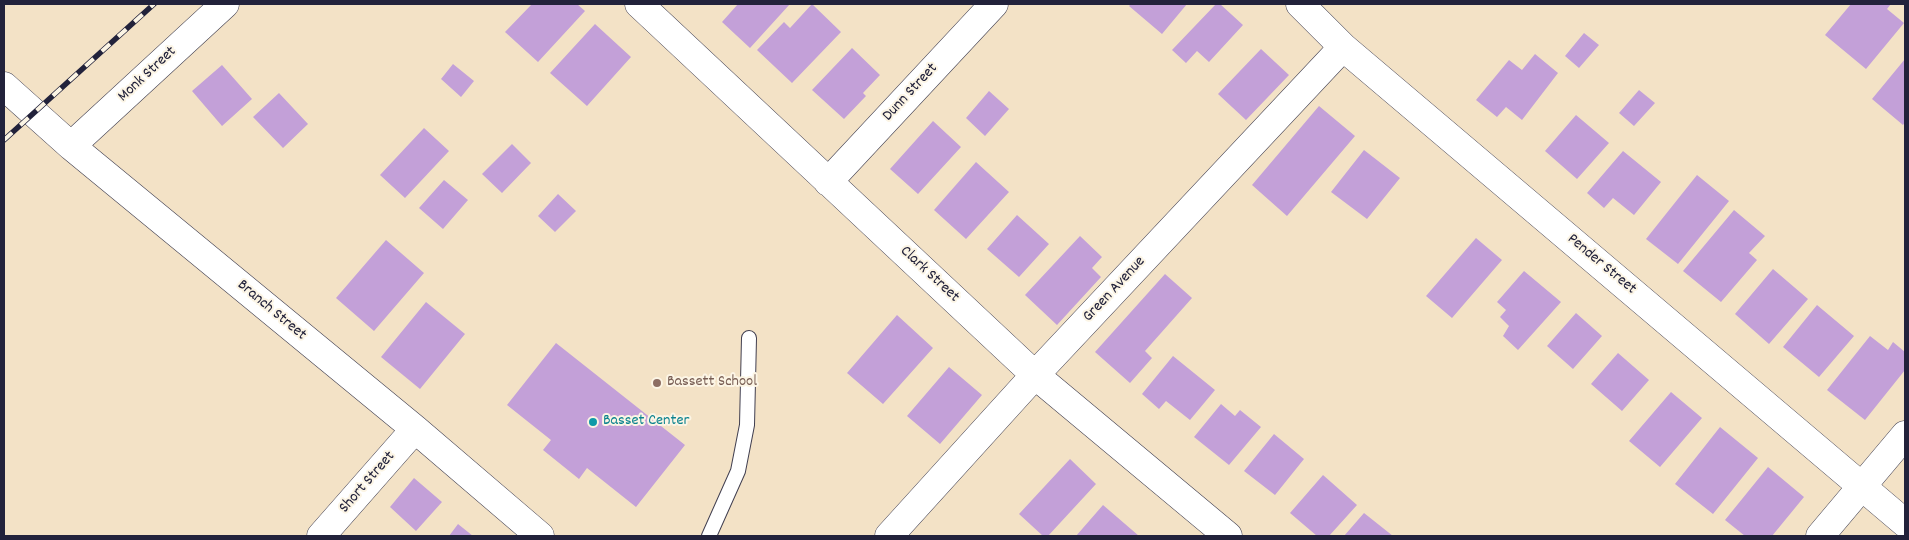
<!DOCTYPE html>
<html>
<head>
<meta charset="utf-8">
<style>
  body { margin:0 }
  #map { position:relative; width:1909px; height:540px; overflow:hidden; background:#f3e2c6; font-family:Dekko,sans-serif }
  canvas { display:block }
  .frame { position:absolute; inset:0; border:5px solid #22223b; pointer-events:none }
</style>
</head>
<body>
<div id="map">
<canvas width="1909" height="540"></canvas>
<div class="frame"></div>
</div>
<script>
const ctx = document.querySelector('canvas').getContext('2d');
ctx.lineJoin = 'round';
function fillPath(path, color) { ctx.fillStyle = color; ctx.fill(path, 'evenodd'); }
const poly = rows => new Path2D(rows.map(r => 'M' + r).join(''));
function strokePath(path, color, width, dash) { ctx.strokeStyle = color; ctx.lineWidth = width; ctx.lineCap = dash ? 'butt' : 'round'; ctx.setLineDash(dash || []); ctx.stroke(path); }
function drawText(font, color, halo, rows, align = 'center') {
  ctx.font = font + ' Dekko,sans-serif'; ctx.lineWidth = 4; ctx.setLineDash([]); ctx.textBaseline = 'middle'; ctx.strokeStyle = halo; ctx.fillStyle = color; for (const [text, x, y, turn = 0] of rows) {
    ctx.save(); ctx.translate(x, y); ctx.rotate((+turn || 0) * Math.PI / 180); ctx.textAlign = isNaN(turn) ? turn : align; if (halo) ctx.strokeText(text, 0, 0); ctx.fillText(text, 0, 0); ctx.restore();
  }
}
fillPath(poly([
  [532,4,577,4,585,11,538,62,505,32],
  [738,4,790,4,750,48,722,22],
  [812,4,841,32,792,83,757,50,784,22,790,28],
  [1131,4,1187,4,1162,34,1129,6],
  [1216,4,1220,4,1243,25,1209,62,1197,51,1186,63,1172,50],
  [1851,4,1891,4,1887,9,1904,23,1866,69,1825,35],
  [595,24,631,57,587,106,550,73],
  [1584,33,1599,45,1579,68,1565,56],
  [852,48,880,75,863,93,866,96,844,119,812,90],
  [1261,49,1289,75,1246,120,1218,94],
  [1535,54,1558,73,1522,120,1506,107,1497,117,1476,100,1509,60,1522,70],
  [1905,59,1905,122,1903,125,1872,99],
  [453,64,474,81,461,97,441,79],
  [222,65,252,99,222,126,192,91],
  [1639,90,1655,103,1634,126,1619,113],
  [989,91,1009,109,985,136,966,118],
  [279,93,308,124,283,148,253,117],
  [1319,106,1355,136,1287,216,1252,185],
  [1576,115,1609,143,1577,179,1545,151],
  [933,121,961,147,918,194,890,169],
  [424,128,449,151,405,198,380,175],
  [512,144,531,163,502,193,482,174],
  [1364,150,1400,178,1367,219,1331,192],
  [1623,151,1661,182,1634,215,1613,198,1604,208,1587,193],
  [976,162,1009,192,966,239,934,210],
  [1697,175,1729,201,1678,264,1646,239],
  [444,180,468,200,443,229,419,208],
  [558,194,576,211,555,232,538,216],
  [1734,210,1765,236,1749,253,1757,260,1721,302,1683,271],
  [1017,215,1049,244,1019,277,987,249],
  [1080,236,1102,257,1092,268,1101,277,1057,325,1025,295],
  [1476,238,1502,260,1452,318,1426,296],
  [386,240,424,273,374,331,336,298],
  [1773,269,1808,299,1769,344,1735,314],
  [1524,271,1561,302,1518,350,1503,336,1509,326,1500,317,1506,310,1497,302],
  [1165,274,1192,298,1145,351,1152,358,1130,383,1095,352],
  [426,302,465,334,420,389,381,357],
  [1817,305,1854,336,1819,377,1783,347],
  [1576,313,1602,336,1573,369,1547,346],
  [897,315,933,348,883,404,847,373],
  [1870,336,1888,350,1893,342,1905,352,1905,370,1865,420,1827,390],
  [556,343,685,445,636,507,587,468,579,479,543,450,551,440,507,405],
  [1618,353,1649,380,1622,411,1591,384],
  [1173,356,1215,390,1190,420,1166,401,1159,409,1142,394],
  [949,367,982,395,940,444,907,416],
  [1671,392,1702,418,1660,467,1629,441],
  [1221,404,1235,416,1240,410,1261,427,1229,465,1194,437],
  [1720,427,1758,458,1713,514,1675,484],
  [1274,434,1304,459,1275,495,1244,471],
  [1070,459,1096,484,1048,536,1043,536,1019,514],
  [1768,467,1804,497,1772,536,1745,536,1725,520],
  [1323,475,1357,505,1329,536,1317,536,1290,513],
  [414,478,442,502,416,531,390,507],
  [1103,505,1139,536,1076,536],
  [1364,513,1393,536,1344,536],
  [458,524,473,536,449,536]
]), '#c3a0d8');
const service = poly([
  [709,536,738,471,747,425,749,338]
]);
const minor = poly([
  [639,4,1035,375,1228,536],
  [1300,4,1343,47,1905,523],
  [4,86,71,146,415,429,540,536],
  [71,146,225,4],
  [828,182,994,4],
  [321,536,415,429],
  [889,536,1035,375,1343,47]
]);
const tertiary = poly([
  [1820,536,1905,435]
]);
strokePath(service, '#413f50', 16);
strokePath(minor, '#413f50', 29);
strokePath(tertiary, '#413f50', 29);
strokePath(service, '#fff', 14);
strokePath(minor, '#fff', 28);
strokePath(tertiary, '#fff', 28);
const rail = poly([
  [4,140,154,4]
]);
strokePath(rail, '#22223b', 5.5);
strokePath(rail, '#fcf5e5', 4, [11]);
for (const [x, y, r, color] of [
  [657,383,5,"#8d6e63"],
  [593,422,5,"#0f9aa8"]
]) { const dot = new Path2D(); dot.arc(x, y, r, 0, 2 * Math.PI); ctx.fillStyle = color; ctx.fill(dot); strokePath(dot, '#fcf5e5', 2); }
drawText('16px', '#22223b', '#fcf5e5', [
  ["Monk Street",148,75,-43],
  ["Dunn Street",911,93,-47],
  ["Pender Street",1601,265,40],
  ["Clark Street",929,275,43],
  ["Green Avenue",1115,290,-47],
  ["Branch Street",271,311,40],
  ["Short Street",368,483,-49]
]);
drawText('16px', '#785e54', '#fcf5e5', [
  ["Bassett School",667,383]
], 'left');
drawText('16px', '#0d838f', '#fcf5e5', [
  ["Basset Center",603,422]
], 'left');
</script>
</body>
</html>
